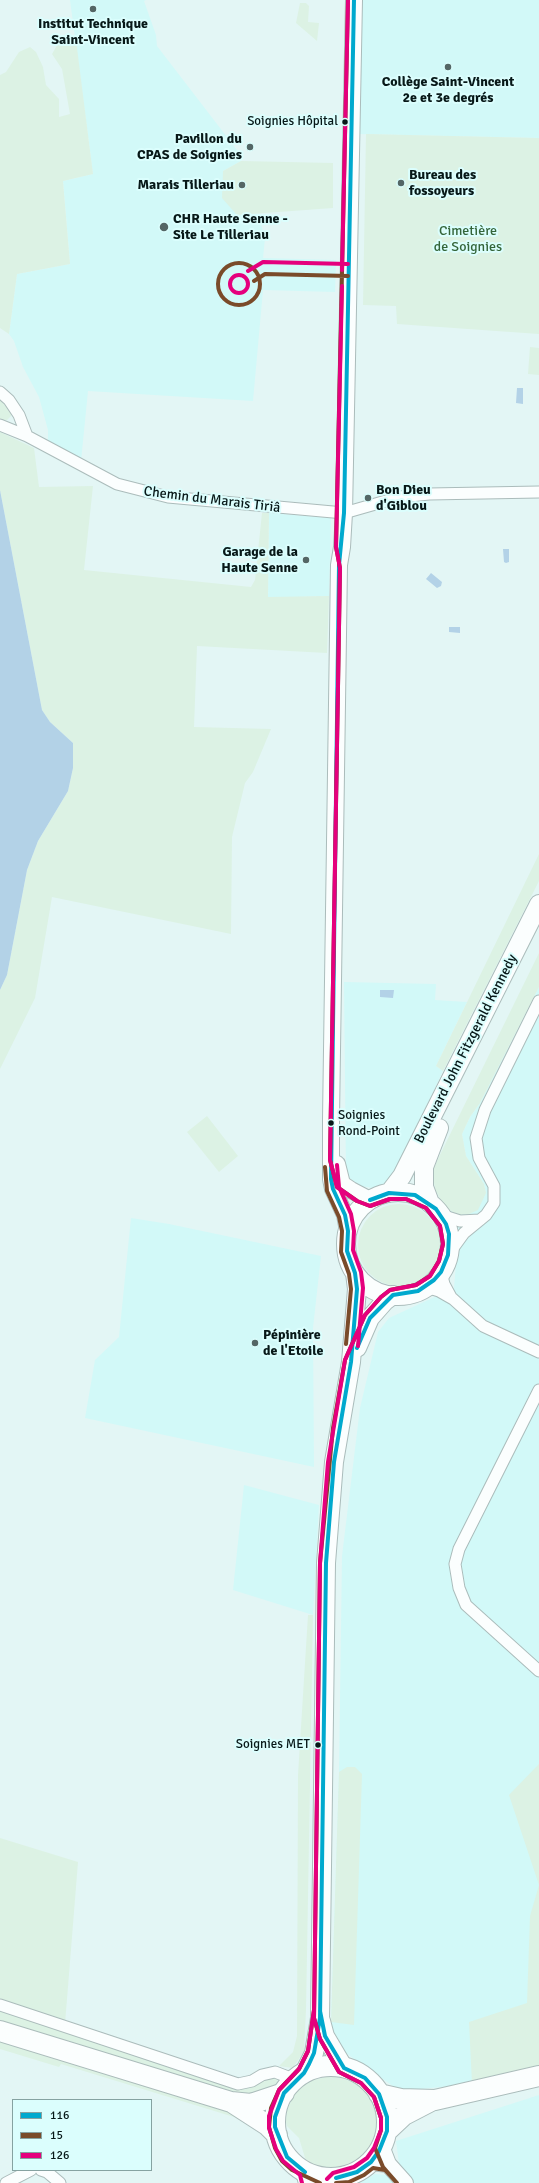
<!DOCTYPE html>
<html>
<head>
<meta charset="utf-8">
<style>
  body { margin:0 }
  #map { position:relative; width:539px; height:2183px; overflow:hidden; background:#e3f6f5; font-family:Signika,sans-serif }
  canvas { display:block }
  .legend { position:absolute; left:12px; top:2099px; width:140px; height:72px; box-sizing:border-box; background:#dbfefd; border:1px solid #86a2a1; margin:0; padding:5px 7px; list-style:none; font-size:12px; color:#071818 }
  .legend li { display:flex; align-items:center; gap:8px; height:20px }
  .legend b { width:20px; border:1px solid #86a2a1 }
</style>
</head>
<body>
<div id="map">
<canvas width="539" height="2183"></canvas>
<ul class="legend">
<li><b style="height:5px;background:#00a9ce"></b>116</li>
<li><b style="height:5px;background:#7a4b2a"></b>15</li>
<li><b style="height:5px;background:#e5007d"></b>126</li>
</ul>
</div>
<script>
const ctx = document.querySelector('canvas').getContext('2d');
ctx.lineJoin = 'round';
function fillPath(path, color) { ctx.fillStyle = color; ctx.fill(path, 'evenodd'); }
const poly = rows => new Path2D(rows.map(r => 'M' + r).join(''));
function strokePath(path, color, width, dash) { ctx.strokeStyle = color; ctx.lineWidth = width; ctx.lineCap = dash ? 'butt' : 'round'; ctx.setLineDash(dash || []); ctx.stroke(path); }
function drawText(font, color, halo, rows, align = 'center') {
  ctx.font = font + ' Signika,sans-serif'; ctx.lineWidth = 4; ctx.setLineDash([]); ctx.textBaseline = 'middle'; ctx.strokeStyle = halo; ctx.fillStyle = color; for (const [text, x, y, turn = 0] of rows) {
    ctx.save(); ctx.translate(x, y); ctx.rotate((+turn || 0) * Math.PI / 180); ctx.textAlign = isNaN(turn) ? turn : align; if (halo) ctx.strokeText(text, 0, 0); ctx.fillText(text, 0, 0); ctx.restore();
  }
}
fillPath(poly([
  [70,0,146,0,144,1,156,35,157,46,237,150,241,161,223,171,237,215,258,214,265,238,263,258,336,260,335,292,263,290,253,401,88,391,81,461,48,441,48,430,39,397,23,367,14,341,9,334,17,274,70,264,63,181,93,174],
  [357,0,539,0,539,138,356,134],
  [269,513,331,518,329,596,268,598],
  [344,982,436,984,435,1000,467,1002,436,1066,443,1071,392,1180,378,1189,361,1186,346,1176],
  [539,987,539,2069,472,2084,400,2091,337,2047,331,2022,339,1772,342,1556,360,1408,378,1332,389,1318,454,1288,457,1251,448,1209,458,1215,486,1193,484,1184,466,1156,462,1134,470,1117,480,1103],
  [131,1218,169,1224,321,1256,313,1328,314,1467,85,1418,95,1360,119,1337],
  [244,1485,319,1505,313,1615,233,1590],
  [539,2095,539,2183,360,2183,375,2174,385,2175,399,2163,396,2141]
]), '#d2f9f8');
fillPath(poly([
  [300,3,306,3,309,6,308,22,319,23,317,41,296,23],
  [76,40,93,174,63,181,70,264,17,274,9,334,0,328,0,75,6,72,19,52,30,47,36,52,43,67,46,85,59,99,59,117,70,114,62,69,52,54,59,42],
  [366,134,539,138,539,334,397,324,396,306,363,305],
  [241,161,333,163,333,208,237,215,222,198,223,171],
  [530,347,539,348,539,375,528,374],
  [0,399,11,412,11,416,7,420,0,420],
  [0,432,34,448,39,487,93,486,84,570,251,587,255,580,262,513,269,513,268,597,329,596,327,653,197,646,194,727,271,729,253,772,245,783,232,837,231,934,52,897,35,998,0,1069,0,990,7,975,27,870,38,841,68,791,73,768,73,743,50,722,42,710,0,490],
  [539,854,539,881,443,1071,436,1066],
  [539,953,539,987,480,1103,470,1117,462,1134,466,1156,484,1184,486,1193,478,1210,469,1214,458,1215,448,1209,441,1201,435,1189,433,1176,434,1167],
  [207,1116,238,1156,219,1172,187,1132],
  '358 1245a41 41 0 1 1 82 0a41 41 0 1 1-82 0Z',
  [308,1615,313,1615,306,2010,304,2051,293,2068,279,2066,293,2052,297,2036,298,1775],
  [539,1764,539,2069,472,2084,469,2022,527,2003,530,1916,539,1885,509,1795],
  [347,1767,355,1767,362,1774,354,2025,331,2022,339,1772],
  [0,1838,78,1862,65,2024,0,2002],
  [0,2009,238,2088,271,2078,277,2079,279,2083,250,2100,0,2022],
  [0,2039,234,2111,253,2122,255,2129,234,2117,61,2064,59,2067,0,2049],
  [330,2076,342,2078,359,2085,374,2104,378,2120,375,2138,369,2151,356,2162,338,2169,316,2167,306,2161,299,2138,287,2126,286,2122,287,2110,294,2095,309,2081]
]), '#dcf2e4');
fillPath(poly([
  [517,388,523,388,523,404,516,403],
  [0,490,42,710,50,722,73,743,73,768,68,791,38,841,27,870,7,975,0,990],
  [503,549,509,549,509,562,506,563,504,562],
  [431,573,442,582,441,586,437,588,426,579],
  [449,627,460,627,460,633,449,632],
  [380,990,394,990,393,998,380,997]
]), '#b3d2e7');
const street = poly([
  [0,392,9,400,19,415,27,436],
  [0,425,27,436,117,484,168,497,344,513,400,497,429,494,539,492],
  [441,1215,460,1221,480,1220],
  [448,1255,464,1233,486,1215,494,1203,494,1186,479,1158,476,1138,485,1110,539,1001],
  [441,1272,444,1284,451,1297],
  [426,1287,439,1291,453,1299,483,1326,539,1352],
  [539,1390,459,1549,455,1564,459,1588,466,1605,539,1671],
  [0,2005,238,2084,252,2081,262,2075,275,2072,288,2077,293,2082],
  [41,2170,47,2172,60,2183],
  [6,2183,31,2170]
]);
const secondary = poly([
  [337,1164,342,1184,351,1190,370,1200],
  [348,1231,345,1215,333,1189,331,1179,331,1119,339,565,342,547,344,513,354,0],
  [381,2146,388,2164,405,2183],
  [371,2162,388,2164]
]);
const primary = poly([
  '346 1244a52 52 0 1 1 104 0a52 52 0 1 1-104 0Z',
  [389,1193,402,1176,539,904],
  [430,1203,424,1187,424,1167,439,1128],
  [357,1348,370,1318,385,1301,393,1295],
  [321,2021,325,2036,344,2068],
  [304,2073,314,2053,320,2018,326,1563,334,1462,351,1362,357,1289,355,1273],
  [305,2172,308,2183],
  [332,2183,336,2178]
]);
const highway = poly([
  [0,2031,231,2102,251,2104,284,2093],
  '275 2122a56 56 0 1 1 112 0a56 56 0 1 1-112 0Z',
  [379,2094,401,2099,435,2100,539,2076],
  [233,2103,267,2125,277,2135],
  [387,2131,404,2115,431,2101]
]);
strokePath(street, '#abbcbb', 13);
strokePath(secondary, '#abbcbb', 18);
strokePath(primary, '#abbcbb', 20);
strokePath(highway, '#abbcbb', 22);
strokePath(street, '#fbfefe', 11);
strokePath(secondary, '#fbfefe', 16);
strokePath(primary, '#fbfefe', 18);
strokePath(highway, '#fbfefe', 20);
strokePath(poly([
  [370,1200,389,1193,415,1195,436,1209,446,1224,449,1234,448,1255,441,1272,434,1280,418,1291,393,1295],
  [357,1348,370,1318,393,1295],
  [320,2011,325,2036,344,2068],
  [305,2172,287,2157,275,2127,275,2117,284,2093,304,2073,309,2064,314,2053,320,2018,326,1563,334,1462,351,1362,357,1289,355,1273,347,1251,348,1231,345,1215,333,1189,331,1179,339,565,344,513,354,0],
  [336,2178,357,2172,371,2162,379,2151,387,2131,387,2117,379,2094,365,2078,344,2068]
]), '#00a9ce', 4);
strokePath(poly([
  [348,0,336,547,340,568,330,1160,337,1187,357,1201,370,1206,390,1199,406,1199,426,1208,440,1226,443,1244,439,1261,430,1276,416,1285,390,1290,381,1297,365,1315,345,1360,333,1428,320,1563,314,2018,320,2039,339,2072,361,2083,374,2097,381,2118,381,2130,375,2148,383,2167,397,2183],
  '218 284a21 21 0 1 1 42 0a21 21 0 1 1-42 0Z',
  [254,281,265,274,348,276],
  [325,1167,327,1191,339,1217,342,1231,341,1252,349,1274,351,1289,346,1344],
  [314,2010,308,2051,299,2069,279,2090,271,2108,269,2127,275,2148,282,2161,292,2170,320,2183],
  [336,2183,349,2182,364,2175,373,2168,385,2170,397,2183]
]), '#7a4b2a', 4);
strokePath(poly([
  [342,270,348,0],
  [248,271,263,262,348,264],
  '230 284a9 9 0 1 1 18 0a9 9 0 1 1-18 0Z',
  [337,1165,339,1187,351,1214,354,1231,353,1250,361,1272,363,1288,358,1346],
  [327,2179,333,2173,354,2167,367,2158,374,2148,381,2130,381,2118,374,2097,361,2083,339,2072,320,2039,314,2018,320,1563,328,1462,345,1360,365,1315,381,1297,390,1290,416,1285,430,1276,439,1261,443,1244,440,1226,426,1208,406,1199,390,1199,370,1206,357,1201,337,1187,330,1160,340,568,336,547,342,286],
  [302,2183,300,2175,283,2161,276,2149,269,2128,269,2116,279,2090,299,2069,308,2051,314,2010]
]), '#e5007d', 4);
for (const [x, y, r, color] of [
  [93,9,4,"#546665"],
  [448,67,4,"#546665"],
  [345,122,3.5,"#071818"],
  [250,147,4,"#546665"],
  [401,183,4,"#546665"],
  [242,185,4,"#546665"],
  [164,227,5,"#546665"],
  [368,498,4,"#546665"],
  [306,560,4,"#546665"],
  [331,1123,3.5,"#071818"],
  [255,1343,4,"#546665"],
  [318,1745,3.5,"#071818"]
]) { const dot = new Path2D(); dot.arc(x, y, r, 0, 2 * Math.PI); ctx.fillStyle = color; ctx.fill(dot); strokePath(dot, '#dbfefd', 1.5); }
drawText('13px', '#071818', '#dbfefd', [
  ["Soignies Hôpital",338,122],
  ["Soignies",338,1116,"left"],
  ["Rond-Point",338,1132,"left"],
  ["Soignies MET",310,1745]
], 'right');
drawText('bold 14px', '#071818', '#dbfefd', [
  ["Institut Technique",93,24,"center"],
  ["Saint-Vincent",93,40,"center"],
  ["Collège Saint-Vincent",448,82,"center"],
  ["2e et 3e degrés",448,98,"center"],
  ["Pavillon du",242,139,"right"],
  ["CPAS de Soignies",242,155,"right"],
  ["Bureau des",409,175],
  ["fossoyeurs",409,191],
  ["Marais Tilleriau",234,185,"right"],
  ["CHR Haute Senne -",173,219],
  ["Site Le Tilleriau",173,235],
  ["Bon Dieu",376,490],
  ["d'Giblou",376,506],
  ["Garage de la",298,552,"right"],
  ["Haute Senne",298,568,"right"],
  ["Pépinière",263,1335],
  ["de l'Etoile",263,1351]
], 'left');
drawText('14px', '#346539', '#dbfefd', [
  ["Cimetière",468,231],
  ["de Soignies",468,247]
]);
drawText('14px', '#071818', '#dbfefd', [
  ["Chemin du Marais Tiriâ",212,500,7],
  ["Boulevard John Fitzgerald Kennedy",466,1049,-63]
]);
</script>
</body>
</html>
